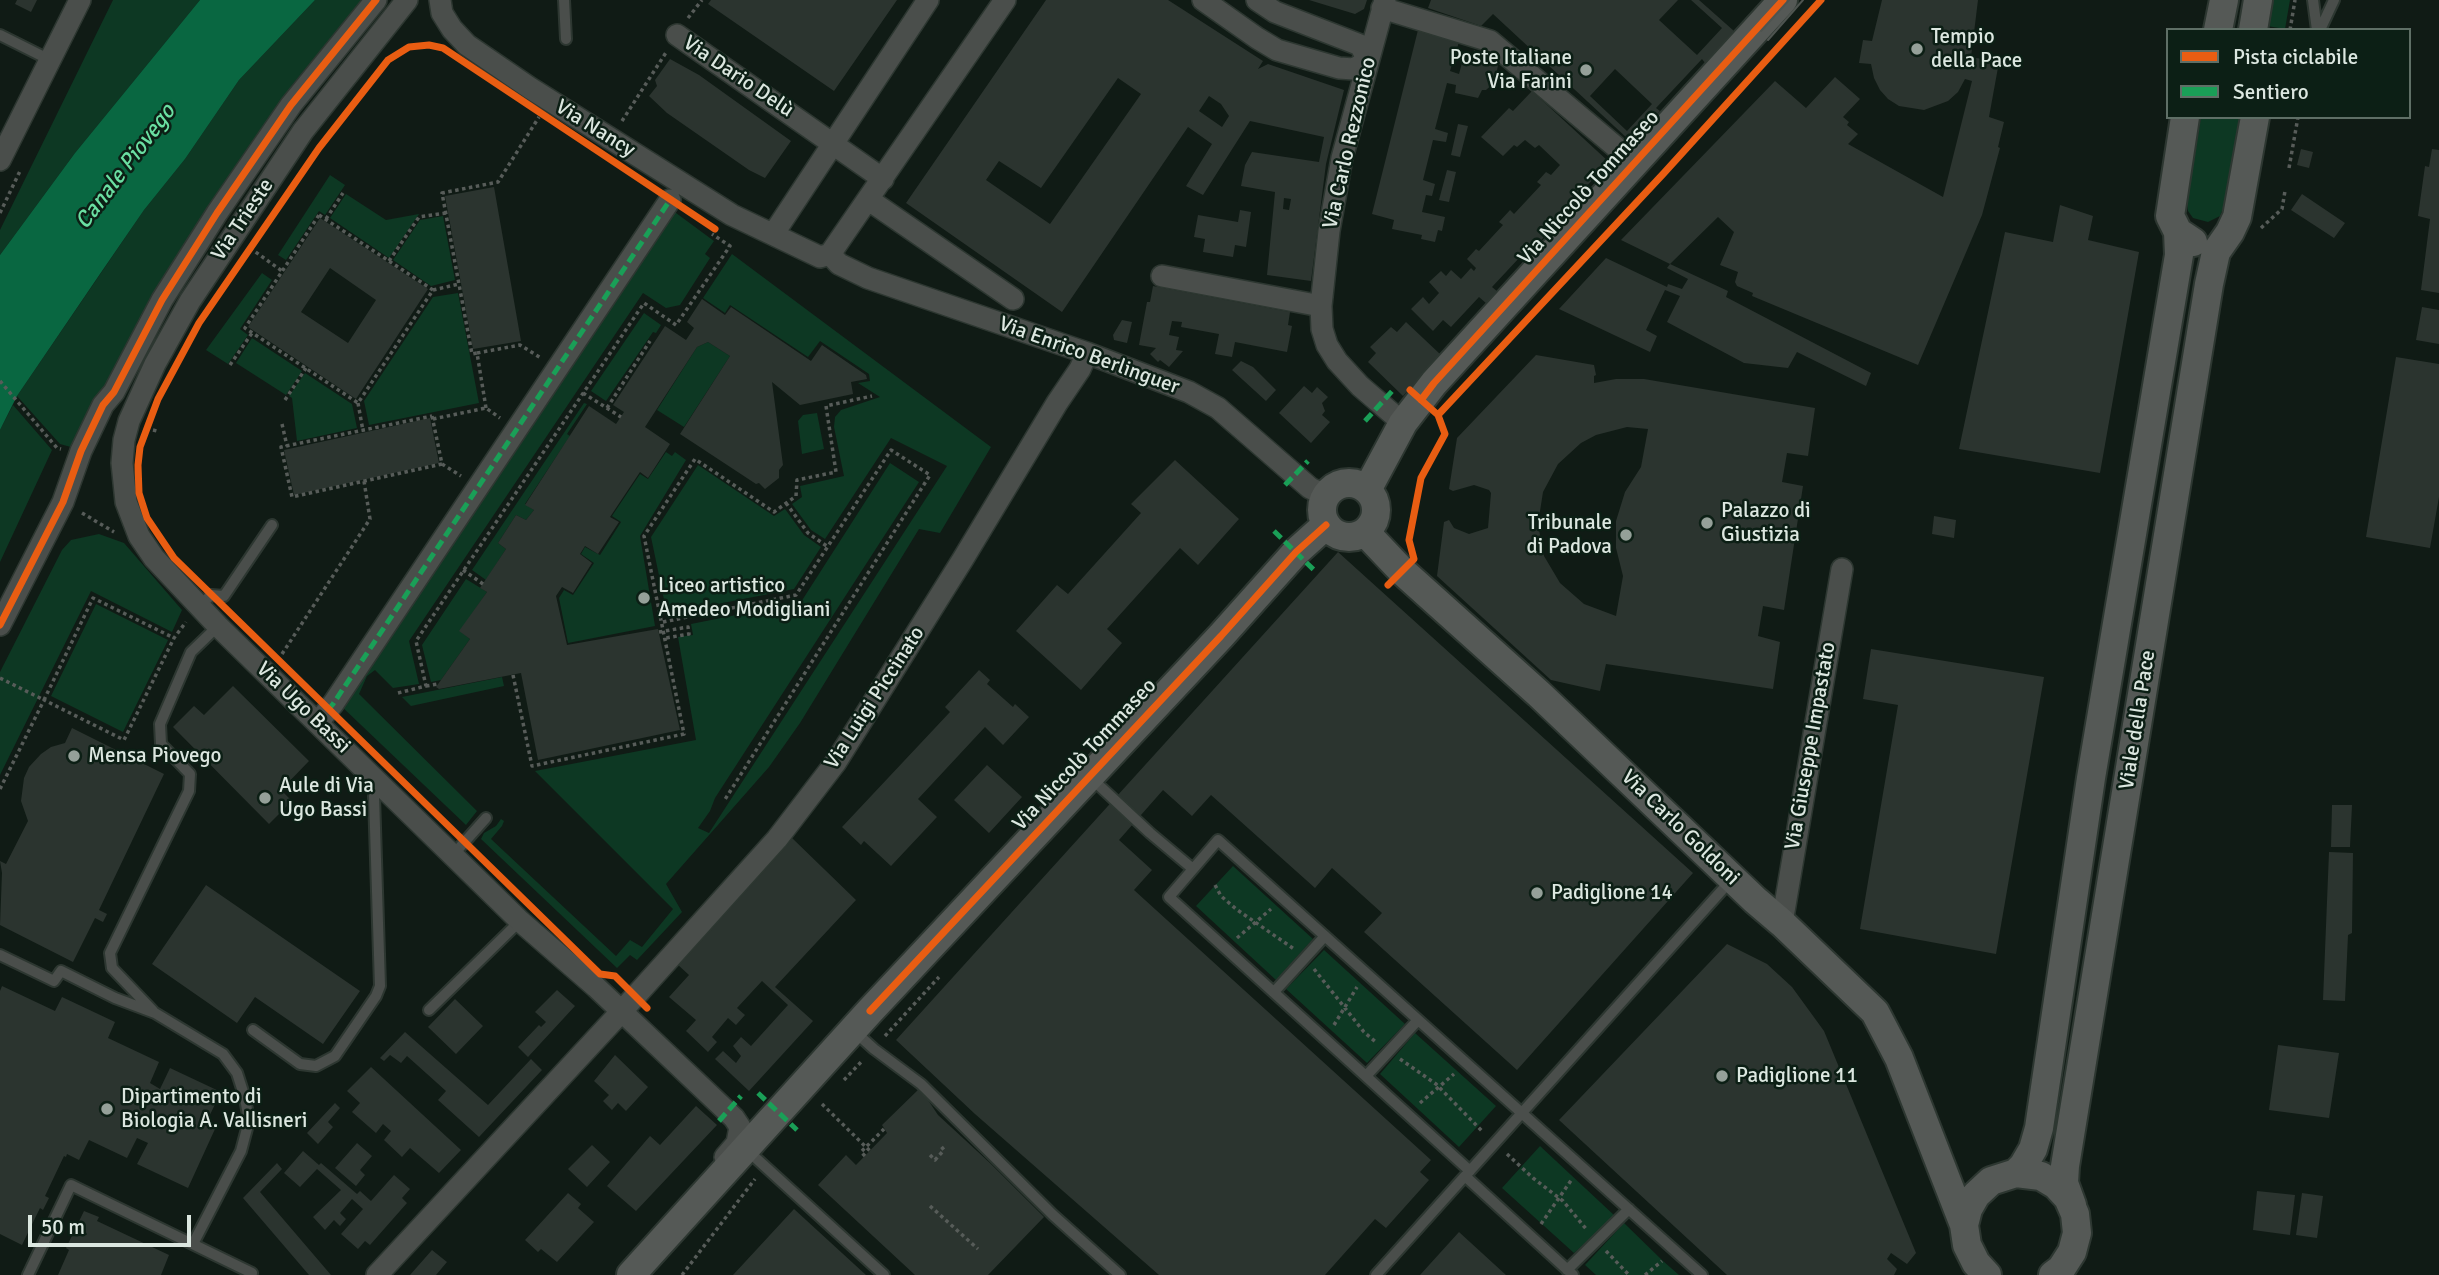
<!DOCTYPE html>
<html>
<head>
<meta charset="utf-8">
<style>
  body { margin:0 }
  #map { position:relative; width:2439px; height:1275px; overflow:hidden; background:#101b15; font-family:Signika,sans-serif }
  canvas { display:block }
  .legend { position:absolute; left:2166px; top:28px; width:245px; height:91px; box-sizing:border-box; background:#0c1f15; border:2px solid #5f6f66; margin:0; padding:9px 12px; list-style:none; font-size:21px; color:#dce7e0 }
  .legend li { display:flex; align-items:center; gap:14px; height:35px }
  .legend b { width:35px; border:2px solid #5f6f66 }
  .scale { position:absolute; left:28px; top:1215px; width:163px; height:32px; box-sizing:border-box; border:4px solid #dce7e0; border-top:0; padding-left:9px; font-size:21px; line-height:24px; white-space:nowrap; color:#dce7e0; -webkit-text-stroke:5px #0c1f15; paint-order:stroke }
</style>
</head>
<body>
<div id="map">
<canvas width="2439" height="1275"></canvas>
<ul class="legend">
<li><b style="height:9px;background:#e95d12"></b>Pista ciclabile</li>
<li><b style="height:9px;background:#1a9f57"></b>Sentiero</li>
</ul>
<div class="scale">50 m</div>
</div>
<script>
const ctx = document.querySelector('canvas').getContext('2d');
ctx.lineJoin = 'round';
function fillPath(path, color) { ctx.fillStyle = color; ctx.fill(path, 'evenodd'); }
const poly = rows => new Path2D(rows.map(r => 'M' + r).join(''));
function strokePath(path, color, width, dash) { ctx.strokeStyle = color; ctx.lineWidth = width; ctx.lineCap = dash ? 'butt' : 'round'; ctx.setLineDash(dash || []); ctx.stroke(path); }
function drawText(font, color, halo, rows, align = 'center') {
  ctx.font = font + ' Signika,sans-serif'; ctx.lineWidth = 5; ctx.setLineDash([]); ctx.textBaseline = 'middle'; ctx.strokeStyle = halo; ctx.fillStyle = color; for (const [text, x, y, turn = 0] of rows) {
    ctx.save(); ctx.translate(x, y); ctx.rotate((+turn || 0) * Math.PI / 180); ctx.textAlign = isNaN(turn) ? turn : align; if (halo) ctx.strokeText(text, 0, 0); ctx.fillText(text, 0, 0); ctx.restore();
  }
}
fillPath(poly([
  [113,0,200,0,75,153,0,255,0,230],
  [315,0,362,0,293,84,220,192,78,449,60,444,17,396,144,210,185,159,239,80],
  [2272,0,2290,0,2285,29,2267,26],
  [2201,117,2240,117,2224,206,2220,216,2208,222,2193,218,2188,211,2187,203],
  [330,175,345,185,325,215,319,211,286,260,278,255],
  [346,194,386,220,419,214,389,258,330,218],
  [672,210,714,241,705,254,710,258,680,305,666,308,643,293,409,641,419,684,393,688,375,670,367,676,359,694,477,811,466,825,339,704],
  [443,216,455,280,431,286,393,260,420,220],
  [732,254,991,447,940,533,919,529,800,723,769,767,666,884,682,912,637,960,630,955,617,968,481,839,484,833,496,826,501,819,504,821,502,826,491,839,616,956,630,940,642,947,673,909,535,771,696,740,678,637,693,635,691,624,801,602,890,463,919,482,715,798,710,811,698,828,709,833,947,466,891,438,825,539,811,530,792,504,802,497,800,486,844,476,834,427,835,417,841,410,880,397,858,383,870,381,869,374,820,341,808,357,730,305,725,313,703,298],
  [262,273,272,280,240,329,248,335,228,364,206,350],
  [458,293,479,403,369,425,364,401,433,297],
  [644,313,661,325,656,333,653,332,606,401,591,391],
  [252,338,302,371,286,395,236,363],
  [708,342,730,356,684,427,657,410,697,347],
  [305,373,352,404,357,428,297,441,292,398,289,396],
  [584,403,587,404,567,434,570,436,525,504,534,510,526,520,516,515,498,543,506,549,486,580,472,570],
  [13,405,52,450,0,562,0,430],
  [817,413,824,449,802,454,798,421,803,415],
  [666,452,672,456,675,452,686,460,640,536,655,626,568,643,559,598,564,590,573,595,594,563,581,554,585,547,600,555,621,522,612,516,640,474,648,479],
  [698,465,774,516,785,509,804,535,821,547,794,589,667,614,651,537],
  [99,534,124,543,182,610,172,632,91,591,0,775,0,672,62,550,71,540],
  [466,579,487,592,460,631,470,639,441,680,431,682,422,645],
  [96,604,168,640,123,732,51,696],
  [502,677,504,686,411,706,402,697],
  [1233,866,1313,939,1276,980,1196,906],
  [1324,950,1405,1024,1367,1063,1286,989],
  [1415,1033,1496,1106,1459,1147,1380,1074],
  [1540,1146,1615,1216,1574,1253,1502,1188],
  [1624,1223,1663,1261,1679,1275,1596,1275,1585,1265]
]), '#0d3823');
fillPath(poly([
  [200,0,315,0,239,80,185,159,144,210,100,274,17,396,0,430,0,255,75,153]
]), '#096741');
fillPath(poly([
  [17,0,37,0,31,12,15,4],
  [711,0,897,0,834,91,708,4],
  [1046,0,1168,0,1263,61,1258,69,1268,64,1344,90,1326,164,1311,281,1267,275,1275,192,1241,186,1245,165,1252,152,1319,162,1324,137,1250,121,1203,195,1186,186,1212,144,1188,127,1062,312,906,203],
  [1118,78,1141,94,1050,224,986,180,999,161,1041,188],
  [1209,96,1221,104,1229,116,1222,127,1199,111],
  [1284,198,1291,199,1289,210,1283,209],
  [1309,0,1367,0,1364,9,1355,14],
  [1431,0,1678,0,1659,20,1697,55,1722,28,1691,0,1699,0,1734,31,1705,63,1702,59,1656,108,1660,111,1636,138,1632,135,1628,139,1493,14,1481,26,1428,8],
  [1615,69,1652,104,1627,131,1590,96],
  [1882,0,1978,0,1971,57,1999,62,1989,117,2004,122,1998,147,2000,148,1982,215,1918,365,1752,296,1753,293,1737,286,1735,282,1738,272,1720,265,1734,232,1718,217,1670,264,1728,291,1726,297,1871,373,1866,386,1797,352,1788,368,1744,363,1667,322,1680,296,1665,290,1646,330,1657,336,1650,352,1559,309,1606,258,1667,287,1668,284,1682,289,1688,279,1667,268,1670,264,1621,240,1775,81,1806,108,1835,77,1860,99,1843,117,1849,122,1847,125,1858,134,1848,144,1943,197,1972,81,1965,79,1958,92,1948,101,1924,110,1899,106,1888,99,1880,90,1874,78,1871,64,1859,63,1863,40,1872,41],
  [1418,30,1459,42,1450,71,1459,74,1462,63,1470,65,1474,50,1498,65,1495,82,1486,90,1482,90,1478,98,1455,93,1456,85,1447,83,1435,129,1448,133,1446,142,1433,140,1423,180,1435,184,1432,196,1426,195,1422,212,1445,217,1442,231,1438,230,1435,242,1421,239,1422,235,1392,229,1394,220,1372,214],
  [670,59,699,75,791,141,765,178,749,170,667,113,649,96,657,86,655,80],
  [1532,91,1609,162,1584,189,1587,192,1569,211,1566,209,1541,234,1544,237,1523,260,1520,257,1492,287,1498,292,1487,304,1479,297,1451,327,1443,320,1433,331,1411,309,1423,297,1429,304,1439,293,1429,282,1441,271,1446,276,1451,270,1461,279,1471,268,1474,271,1476,268,1467,259,1476,249,1479,251,1503,225,1499,222,1510,210,1514,214,1541,185,1537,182,1546,172,1551,175,1560,165,1539,145,1535,148,1525,140,1517,147,1514,145,1503,156,1481,137,1509,108,1513,111],
  [1458,124,1468,126,1460,157,1451,155],
  [2301,149,2313,152,2309,168,2297,165],
  [2432,149,2439,150,2439,293,2421,290,2430,219,2418,216,2425,166,2429,167],
  [1447,170,1456,172,1449,202,1439,200],
  [494,187,521,341,473,349,445,196],
  [2302,194,2345,223,2334,238,2291,210],
  [2060,205,2093,216,2088,240,2139,252,2100,473,1959,449,2005,232,2053,242],
  [1240,210,1251,212,1246,247,1235,245,1233,257,1203,252,1205,239,1194,237,1198,215,1238,222],
  [320,218,428,289,356,399,248,327],
  [330,268,376,300,348,343,301,312],
  [1153,286,1290,312,1288,325,1292,326,1287,352,1235,342,1232,357,1215,354,1219,334,1181,327,1182,322,1172,321,1169,335,1179,337,1176,350,1183,351,1169,367,1160,360,1158,362,1150,354,1156,348,1139,345,1147,302,1150,302],
  [702,299,725,315,731,307,811,361,822,345,866,375,867,379,851,382,853,394,800,405,772,382,783,465,779,470,779,478,765,489,759,483,756,484,680,434,730,356,708,342,697,347,645,427,670,444,648,478,640,472,610,517,619,522,598,554,585,546,580,554,592,563,573,593,562,587,556,596,567,645,658,629,680,730,538,760,521,673,439,689,436,687,470,639,459,631,487,592,480,588,506,549,498,543,516,515,526,520,534,510,525,505,589,406,616,424,624,412,613,405,665,326,686,340,694,328,687,322],
  [2422,307,2439,310,2439,344,2416,340],
  [1122,320,1132,322,1127,343,1114,340,1113,335],
  [1406,322,1441,355,1403,396,1368,362,1376,353,1370,347,1391,327,1397,332],
  [1536,355,1594,365,1596,375,1594,376,1594,383,1616,379,1644,379,1815,408,1808,456,1787,453,1782,482,1803,486,1784,610,1763,606,1758,636,1780,642,1773,689,1606,664,1600,691,1551,680,1437,576,1444,522,1449,520,1454,528,1469,534,1488,528,1491,493,1489,490,1474,485,1453,491,1449,489,1457,438],
  [1627,427,1648,429,1641,467,1625,492,1616,521,1616,548,1623,576,1616,616,1584,604,1560,583,1544,556,1538,524,1543,492,1558,464,1581,443,1596,435],
  [2396,357,2439,364,2439,497,2430,548,2366,537],
  [1241,361,1253,367,1276,390,1266,401,1232,370],
  [1304,386,1312,393,1317,387,1328,397,1322,403,1325,411,1322,415,1330,422,1311,443,1279,413],
  [430,418,439,463,294,495,284,450],
  [1175,460,1239,519,1198,565,1180,548,1107,629,1122,643,1081,690,1016,631,1057,585,1068,594,1141,513,1131,504],
  [1934,516,1956,520,1954,538,1932,534],
  [1338,552,1693,873,1517,1070,1364,932,1382,913,1332,868,1315,888,1211,795,1192,816,1163,790,1119,840,1152,870,1134,890,1431,1160,1420,1172,1429,1180,1386,1228,1375,1219,1325,1275,1159,1275,975,1114,896,1040],
  [1871,649,2044,677,1996,954,1860,929,1898,705,1863,699],
  [979,670,990,680,987,684,1013,707,1015,704,1029,717,1003,745,985,727,918,799,937,817,891,866,864,841,861,845,842,827,950,712,945,707],
  [233,686,309,761,281,790,292,801,269,824,173,727,194,706,204,715],
  [72,728,164,774,99,910,107,914,103,922,95,918,73,962,0,925,2,873,0,861,6,864,28,821,21,801,24,778,29,767,41,754,51,747,65,743],
  [987,765,1022,797,989,833,954,800],
  [2332,805,2352,805,2350,847,2331,847],
  [792,838,856,900,775,987,813,1021,749,1091,715,1059,723,1051,736,1063,741,1056,733,1046,741,1037,751,1046,788,1005,762,981,737,1008,745,1015,736,1025,728,1018,712,1037,717,1042,708,1052,686,1031,696,1020,669,997,689,975,677,964],
  [2329,852,2353,853,2352,933,2348,935,2345,1001,2323,1000],
  [206,885,360,991,323,1044,255,997,237,1023,152,964],
  [1727,944,1767,964,1792,987,1824,1031,1916,1253,1907,1264,1891,1253,1887,1259,1897,1269,1894,1275,1727,1275,1559,1120],
  [2,986,55,1011,62,997,115,1022,108,1038,159,1062,150,1083,160,1089,170,1068,221,1092,205,1125,215,1129,188,1188,137,1164,148,1143,137,1138,127,1158,89,1140,79,1160,67,1154,66,1157,64,1156,45,1196,49,1198,43,1210,40,1208,22,1245,0,1234,0,991],
  [557,990,575,1006,528,1057,518,1047,539,1025,541,1027,546,1022,535,1012],
  [455,999,483,1026,456,1054,428,1027],
  [405,1032,488,1105,531,1059,542,1070,479,1137,438,1100,446,1091,407,1056,401,1063,390,1055,384,1061,380,1058],
  [2278,1045,2339,1053,2329,1118,2269,1110],
  [615,1055,648,1087,626,1111,618,1103,612,1110,603,1101,609,1095,594,1081],
  [371,1067,461,1150,439,1173,410,1148,402,1157,384,1140,391,1131,383,1124,376,1133,352,1112,360,1103,347,1091],
  [920,1088,938,1115,990,1163,1044,1217,988,1275,915,1275,818,1185,846,1155,856,1165,887,1133,882,1125],
  [335,1103,340,1108,328,1122,333,1127,318,1144,307,1133],
  [696,1106,717,1125,636,1211,607,1186,650,1136,660,1145],
  [357,1143,372,1156,360,1170,365,1175,356,1186,335,1168],
  [592,1145,610,1162,587,1187,568,1169],
  [303,1151,319,1165,321,1163,357,1194,360,1191,371,1201,394,1175,410,1189,402,1198,407,1203,370,1245,365,1241,358,1249,341,1234,363,1209,352,1199,340,1213,346,1219,340,1226,334,1220,325,1230,313,1217,341,1190,317,1169,300,1187,284,1173],
  [277,1163,282,1169,260,1192,331,1275,309,1275,243,1198],
  [2257,1191,2295,1195,2290,1235,2253,1230],
  [568,1193,581,1204,578,1208,594,1222,557,1262,541,1249,538,1252,525,1240],
  [2302,1193,2323,1196,2317,1238,2296,1235],
  [794,1209,866,1275,733,1275],
  [84,1211,99,1217,97,1221,169,1255,161,1275,58,1275,69,1250,66,1248],
  [1459,1232,1506,1275,1420,1275],
  [432,1250,447,1262,436,1275,410,1275]
]), '#2b342f');
const lane = poly([
  [564,0,566,39],
  [2313,0,2317,30],
  [2320,30,2334,0],
  [0,35,50,60],
  [199,607,211,595,224,596,272,525],
  [1090,777,1150,833,1193,869],
  [453,855,486,818],
  [0,955,54,981,61,971,115,998,155,1013,223,1054,237,1073,245,1098,249,1121,241,1151,193,1244],
  [1274,992,1325,936],
  [429,1010,520,921],
  [153,1011,112,968,110,953,189,791,190,774,161,744,160,724,191,652,218,626],
  [253,1030,300,1064,316,1066,335,1056,376,996,380,986,374,796,382,785],
  [853,1030,874,1049,921,1084,1053,1215,1120,1275],
  [1366,1076,1418,1020],
  [747,1150,884,1275],
  [1470,1171,1169,897,1218,840,1702,1275],
  [1467,1174,1732,879],
  [1567,1270,1629,1209],
  [28,1275,71,1185,252,1273,251,1275],
  [1376,1275,1465,1176,1573,1275]
]);
const street = poly([
  [407,0,303,131,190,301,155,364,129,421,124,440,122,463,126,502,139,536,154,558,218,626,520,921,596,987,734,1118,740,1127,737,1143,725,1157],
  [440,0,442,13,452,29,467,45,530,88,732,215,820,257,830,254,1005,0],
  [1203,0,1257,38,1277,50,1339,68,1354,69,1368,60],
  [1257,0,1275,12,1360,45,1368,60],
  [1385,0,1342,158,1329,231,1321,306,1322,329,1327,345,1337,361,1360,386,1403,423],
  [1382,8,1490,41,1635,163],
  [677,35,883,179],
  [0,160,80,0],
  [869,200,1013,299],
  [774,233,928,0],
  [830,254,839,264,868,278,1087,353,1189,392,1218,408,1310,488,1327,496],
  [1162,276,1321,306],
  [0,625,63,502,81,451,103,405,114,392,162,300,217,213,291,105,376,0],
  [318,722,333,704,670,200],
  [1782,923,1842,569],
  [377,1275,621,1012,777,839,836,762,963,559,1057,403,1080,369,1087,353]
]);
const secondary = poly([
  [2218,30,2224,0],
  [2253,30,2258,0],
  [2185,117,2170,216,2178,232,2193,242],
  '1322 510a27 27 0 1 1 54 0a27 27 0 1 1-54 0Z',
  [1367,490,1403,423,1434,383,1783,0],
  [1365,532,1402,571,1539,694,1755,900,1782,923,1875,1012,1899,1058,1964,1225],
  [2016,1173,2023,1166,2033,1149,2039,1128,2091,778,2179,255,2178,232],
  [2072,1205,2064,1183,2065,1166,2209,284,2216,252,2230,232,2237,217,2255,117],
  [631,1275,870,1011,1221,636,1296,552,1326,525],
  [1987,1275,1976,1263,1967,1245,1964,1225,1968,1209,1976,1195,1991,1181,2016,1173,2041,1176,2056,1185,2068,1198,2075,1214,2077,1233,2072,1252,2061,1269,2053,1275]
]);
strokePath(lane, '#2d3731', 14);
strokePath(street, '#2d3731', 24);
strokePath(secondary, '#2d3731', 32);
strokePath(poly([
  [688,18,702,0],
  [2290,30,2295,0],
  [622,121,667,51],
  [2289,168,2298,117],
  [0,213,20,171],
  [319,215,433,290,358,403,245,328,319,215],
  [326,219,343,193],
  [2261,228,2282,209,2285,191],
  [250,248,282,271],
  [389,261,419,217,446,213],
  [433,290,459,284],
  [477,353,520,345,541,358],
  [230,365,252,333],
  [0,381,57,448,61,449],
  [583,393,621,417],
  [285,400,306,368],
  [358,403,363,431],
  [486,408,477,353,472,354,442,193,498,182,539,117],
  [607,408,650,341],
  [432,416,442,464,292,497,281,447,432,416],
  [433,419,486,408,500,418],
  [282,424,287,446],
  [153,430,157,431],
  [442,464,461,476],
  [786,503,808,533,828,547],
  [82,513,114,532],
  [463,570,483,584],
  [663,622,796,595,891,450,930,475,724,801],
  [659,632,688,627,689,634,666,638],
  [282,654,370,519,364,481],
  [513,675,532,766,684,734,644,536,695,459,774,512,796,496,797,480,836,472,826,406,872,396],
  [0,678,44,700,93,598,174,638],
  [426,686,438,684],
  [398,693,426,686,416,641,644,303,676,325,730,246,712,234],
  [0,789,44,700,124,740,174,638,186,622],
  [1215,885,1221,896,1236,909,1294,949],
  [1237,938,1271,909],
  [1314,969,1364,1032,1377,1043],
  [1334,1025,1357,987],
  [885,1036,939,977],
  [1400,1059,1436,1084,1483,1132],
  [844,1080,863,1060],
  [1420,1103,1454,1074],
  [822,1104,870,1151],
  [1507,1154,1533,1178,1563,1201,1587,1230],
  [930,1155,935,1160,944,1150,940,1145],
  [865,1156,861,1152,884,1129],
  [930,1206,978,1249],
  [1541,1224,1572,1179],
  [1606,1251,1629,1275],
  [682,1275,755,1179],
  [1645,1275,1662,1261]
]), '#575c59', 3.5, [3.5, 3.5]);
strokePath(lane, '#4a4e4b', 10);
strokePath(street, '#4a4e4b', 21);
strokePath(secondary, '#555956', 28);
strokePath(poly([
  [1761,31,1789,0],
  [1768,40,1803,0]
]), '#4e5450', 2);
strokePath(poly([
  [1365,421,1394,389],
  [1285,485,1308,461],
  [1274,531,1315,571],
  [318,722,333,704,670,200],
  [758,1093,797,1130],
  [719,1121,741,1096]
]), '#1a9f57', 5, [10, 5]);
strokePath(poly([
  [1421,400,1434,383,1783,0],
  [1438,415,1664,173,1821,0],
  [1388,585,1414,559,1409,540,1421,478,1445,434,1438,415,1410,390],
  [0,625,63,502,81,451,103,405,114,392,162,300,217,213,291,105,376,0],
  [647,1008,615,976,600,974,174,558,147,518,139,493,138,465,140,447,158,399,199,323,319,148,388,60,409,47,429,45,443,48,715,229],
  [870,1011,1221,636,1296,552,1326,525]
]), '#e95d12', 7);
for (const [x, y, r, color] of [
  [1917,49,7,"#95a099"],
  [1586,70,7,"#95a099"],
  [1707,523,7,"#95a099"],
  [1626,535,7,"#95a099"],
  [644,598,7,"#95a099"],
  [74,756,7,"#95a099"],
  [265,798,7,"#95a099"],
  [1537,893,7,"#95a099"],
  [1722,1076,7,"#95a099"],
  [107,1109,7,"#95a099"]
]) { const dot = new Path2D(); dot.arc(x, y, r, 0, 2 * Math.PI); ctx.fillStyle = color; ctx.fill(dot); strokePath(dot, '#0c1f15', 2.5); }
drawText('21px', '#dce7e0', '#0c1f15', [
  ["Tempio",1931,37],
  ["della Pace",1931,61],
  ["Poste Italiane",1572,58,"right"],
  ["Via Farini",1572,82,"right"],
  ["Palazzo di",1721,511],
  ["Giustizia",1721,535],
  ["Tribunale",1612,523,"right"],
  ["di Padova",1612,547,"right"],
  ["Liceo artistico",658,586],
  ["Amedeo Modigliani",658,610],
  ["Mensa Piovego",88,756],
  ["Aule di Via",279,786],
  ["Ugo Bassi",279,810],
  ["Padiglione 14",1551,893],
  ["Padiglione 11",1736,1076],
  ["Dipartimento di",121,1097],
  ["Biologia A. Vallisneri",121,1121]
], 'left');
drawText('21px', '#dce7e0', '#0c1f15', [
  ["Via Dario Delù",738,77,34],
  ["Via Nancy",595,129,32],
  ["Via Carlo Rezzonico",1350,143,-77],
  ["Via Niccolò Tommaseo",1589,188,-48],
  ["Via Trieste",243,220,-56],
  ["Via Enrico Berlinguer",1089,356,20],
  ["Via Luigi Piccinato",875,698,-57],
  ["Via Ugo Bassi",303,708,44],
  ["Viale della Pace",2138,720,-81],
  ["Via Giuseppe Impastato",1811,746,-80],
  ["Via Niccolò Tommaseo",1085,755,-47],
  ["Via Carlo Goldoni",1680,828,44]
]);
drawText('italic 23px', '#6adfa2', '#0c1f15', [
  ["Canale Piovego",126,167,-53]
]);
</script>
</body>
</html>
